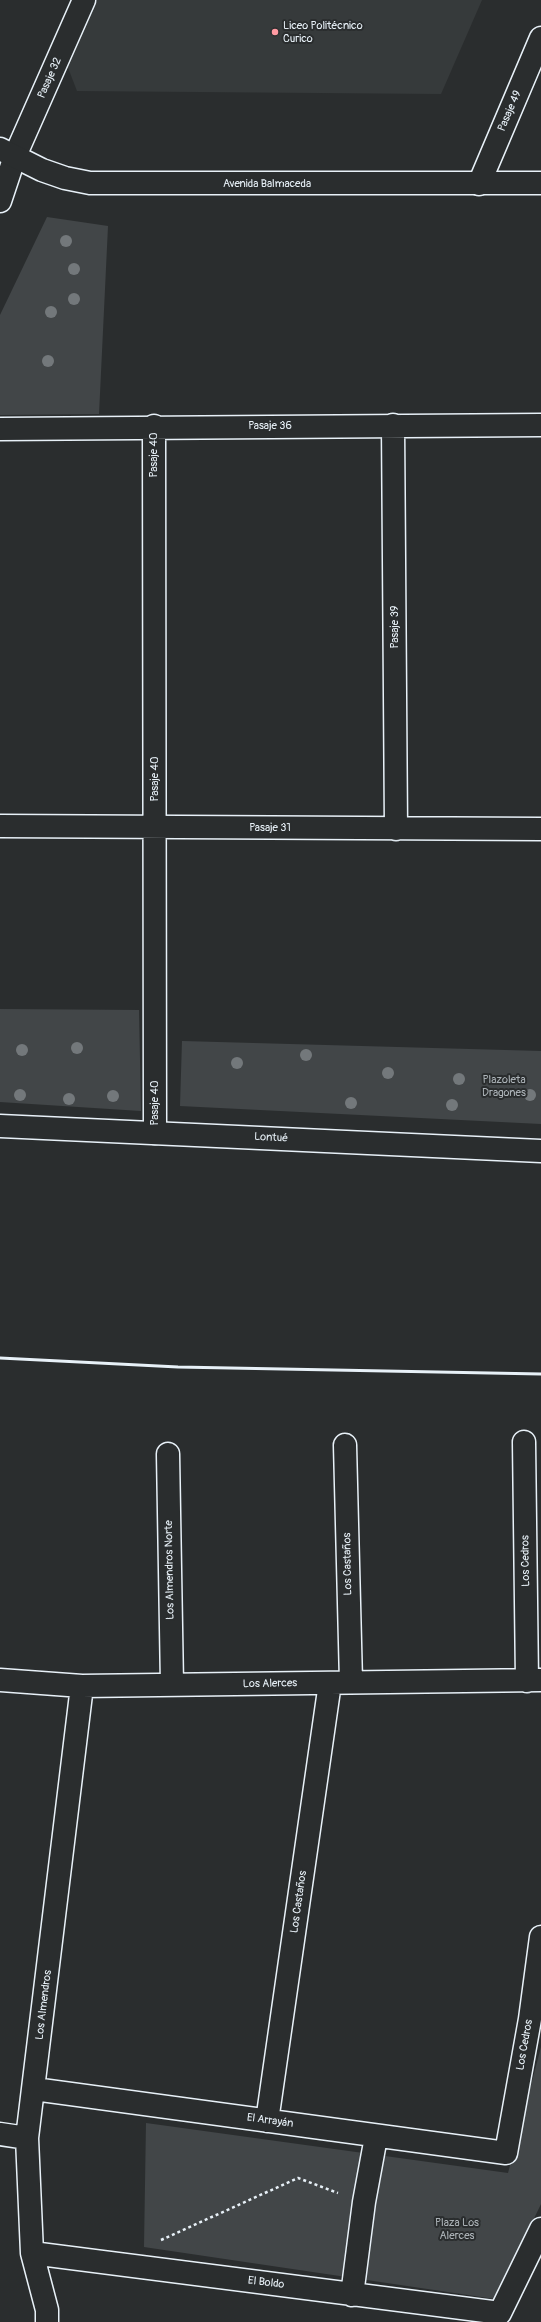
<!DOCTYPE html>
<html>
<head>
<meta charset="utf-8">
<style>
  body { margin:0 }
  canvas { display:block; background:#2a2d2e }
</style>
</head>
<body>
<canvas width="541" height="2322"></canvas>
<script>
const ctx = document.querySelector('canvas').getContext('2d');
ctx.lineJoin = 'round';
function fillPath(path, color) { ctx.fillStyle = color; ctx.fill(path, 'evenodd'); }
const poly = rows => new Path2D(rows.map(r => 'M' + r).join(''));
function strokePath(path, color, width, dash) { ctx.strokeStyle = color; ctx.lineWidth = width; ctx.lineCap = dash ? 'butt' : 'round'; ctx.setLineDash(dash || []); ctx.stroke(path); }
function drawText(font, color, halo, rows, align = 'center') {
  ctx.font = font + ' Pangolin,sans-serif'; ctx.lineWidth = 4; ctx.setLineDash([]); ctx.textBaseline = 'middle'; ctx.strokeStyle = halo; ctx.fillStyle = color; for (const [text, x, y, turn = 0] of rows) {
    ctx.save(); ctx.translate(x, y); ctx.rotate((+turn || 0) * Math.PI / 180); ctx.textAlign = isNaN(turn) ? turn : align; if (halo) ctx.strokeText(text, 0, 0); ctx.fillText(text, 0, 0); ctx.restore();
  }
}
fillPath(poly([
  [97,0,482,0,441,94,77,91,67,65]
]), '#363a3b');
fillPath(poly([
  [47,217,108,226,99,414,0,415,0,315],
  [0,1009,139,1010,141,1111,0,1102],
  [182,1041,541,1051,541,1124,180,1106],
  [541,2047,541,2204,495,2299,144,2247,146,2123,508,2173]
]), '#424648');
const street = poly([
  [479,184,541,38],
  [0,201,15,156,84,0],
  [393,425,396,829],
  [154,426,155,1133],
  [0,429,541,425],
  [0,826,541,829],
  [524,1442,527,1681],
  [345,1445,351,1682],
  [168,1454,172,1685],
  [0,1680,82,1686,541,1680],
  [34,2089,506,2153,530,2019,541,1937],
  [267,2121,330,1683],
  [0,2134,27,2138],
  [32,2253,500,2313,541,2229],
  [352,2295,364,2202,376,2137],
  [47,2322,47,2310,32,2253,27,2138,82,1686]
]);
const secondary = poly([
  [0,149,42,170,65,178,90,183,541,183],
  [0,1126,541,1151]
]);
strokePath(street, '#e8f1f8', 25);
strokePath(secondary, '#e8f1f8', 25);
strokePath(poly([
  [161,2240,298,2178,338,2193]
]), '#e8f1f8', 2.5, [3, 3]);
strokePath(street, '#2a2d2e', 22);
strokePath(secondary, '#2a2d2e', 22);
strokePath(poly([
  [0,1358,178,1367,541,1374]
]), '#e8f1f8', 3);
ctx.fillStyle = '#73787b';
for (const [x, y] of [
  [66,241],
  [74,269],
  [74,299],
  [51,312],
  [48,361],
  [77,1048],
  [22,1050],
  [306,1055],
  [237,1063],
  [388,1073],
  [459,1079],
  [20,1095],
  [530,1095],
  [113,1096],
  [69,1099],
  [351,1103],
  [452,1105]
]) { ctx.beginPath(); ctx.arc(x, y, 6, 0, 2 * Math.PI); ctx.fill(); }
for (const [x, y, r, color] of [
  [275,32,4,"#ff9aa2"]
]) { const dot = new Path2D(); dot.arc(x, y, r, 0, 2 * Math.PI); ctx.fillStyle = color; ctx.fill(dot); strokePath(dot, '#2a2d2e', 1.5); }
drawText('11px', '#e8f1f8', '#2a2d2e', [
  ["Liceo Politécnico",283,26],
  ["Curico",283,39]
], 'left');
drawText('11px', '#e8f1f8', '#2a2d2e', [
  ["Pasaje 32",50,78,-66],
  ["Pasaje 49",510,111,-67],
  ["Avenida Balmaceda",267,184],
  ["Pasaje 36",270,426],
  ["Pasaje 40",154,455,-90],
  ["Pasaje 39",395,627,-90],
  ["Pasaje 40",155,779,-90],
  ["Pasaje 31",270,828],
  ["Pasaje 40",155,1103,-90],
  ["Lontué",271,1138,3],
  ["Los Cedros",526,1561,-91],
  ["Los Castaños",348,1564,-91],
  ["Los Almendros Norte",170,1570,-91],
  ["Los Alerces",270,1684,-1],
  ["Los Castaños",299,1902,-82],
  ["Los Almendros",44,2005,-83],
  ["Los Cedros",525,2045,-80],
  ["El Arrayán",270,2121,8],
  ["El Boldo",266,2283,7]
]);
drawText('11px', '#aeb5ba', '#2a2d2e', [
  ["Plazoleta",504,1080],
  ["Dragones",504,1093],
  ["Plaza Los",457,2223],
  ["Alerces",457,2236]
]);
</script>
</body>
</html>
